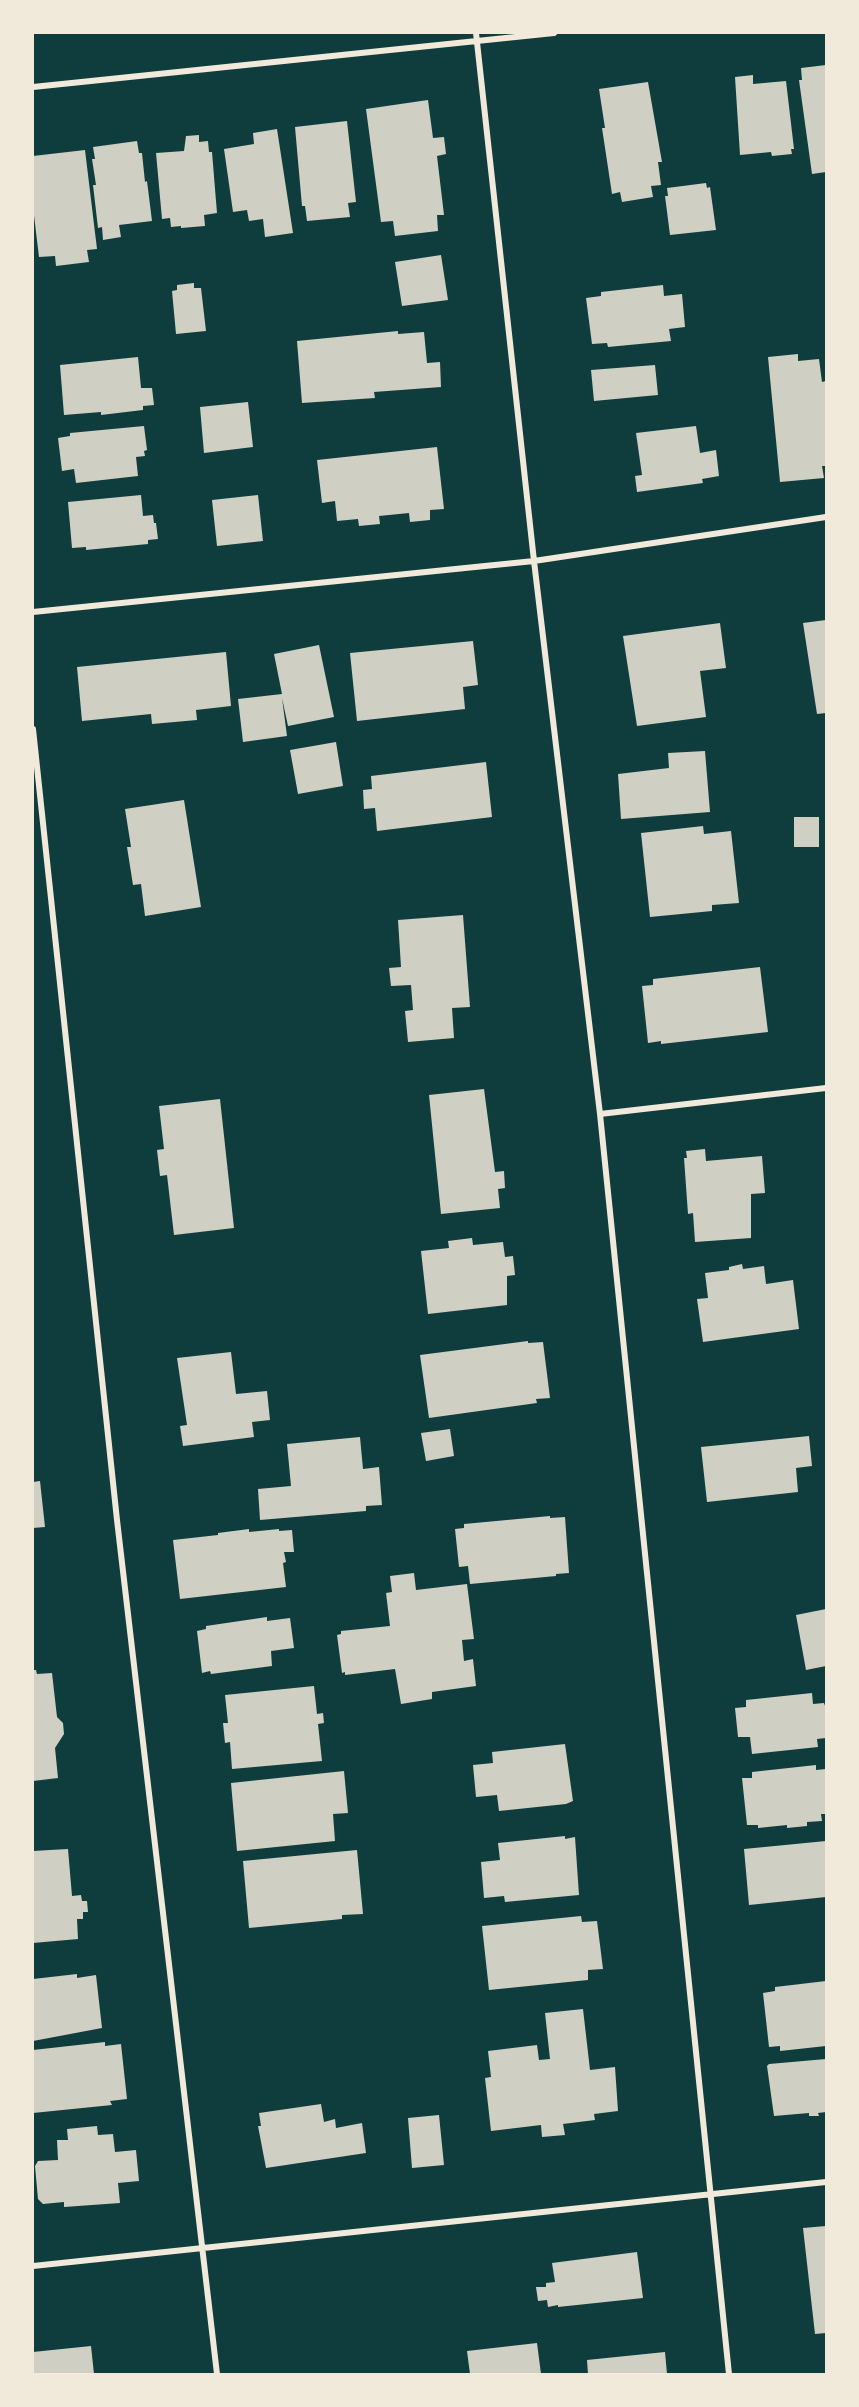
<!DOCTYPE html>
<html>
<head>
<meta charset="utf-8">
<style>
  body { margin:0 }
  #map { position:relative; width:859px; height:2407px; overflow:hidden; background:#0f3d3e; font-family:Ubuntu,sans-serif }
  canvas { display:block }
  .frame { position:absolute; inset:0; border:34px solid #f1e9da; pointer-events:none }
</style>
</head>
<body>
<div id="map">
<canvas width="859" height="2407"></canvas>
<div class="frame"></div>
</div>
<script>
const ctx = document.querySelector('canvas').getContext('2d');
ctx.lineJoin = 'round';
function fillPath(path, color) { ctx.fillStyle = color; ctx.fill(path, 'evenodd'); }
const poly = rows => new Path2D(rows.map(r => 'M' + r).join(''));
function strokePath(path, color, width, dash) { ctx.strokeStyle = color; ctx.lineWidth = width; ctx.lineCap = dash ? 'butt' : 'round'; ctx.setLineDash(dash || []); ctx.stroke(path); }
fillPath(poly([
  [826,65,826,172,812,174,799,80,802,80,801,68],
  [753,75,753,84,786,81,794,149,791,149,792,154,772,156,771,152,740,155,735,77],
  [648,82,662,162,658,162,661,185,651,186,653,197,622,202,620,192,612,194,602,128,605,128,599,89],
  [428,100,433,138,444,137,446,154,437,156,444,215,437,215,438,231,395,236,393,221,381,222,366,109],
  [347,121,356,202,348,203,350,217,307,221,305,206,302,206,295,127],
  [277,129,293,233,265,237,263,219,249,221,247,210,233,212,224,149,254,144,253,133],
  [199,135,199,142,208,141,209,152,212,152,217,213,204,215,205,226,181,228,181,226,171,227,170,218,162,219,156,153,184,151,186,136],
  [137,141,139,153,142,153,145,182,147,181,152,221,119,225,121,237,103,240,102,227,98,228,93,185,96,185,92,159,95,159,93,147],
  [85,150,97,249,87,250,89,262,56,266,55,256,39,257,33,207,33,156],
  [706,183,707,188,710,187,716,230,670,235,665,196,668,196,667,188],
  [441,255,448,300,402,306,395,262],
  [194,283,194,288,201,288,206,331,176,334,172,291,177,290,177,285],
  [663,285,664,296,682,294,685,327,669,329,671,341,608,347,607,343,592,344,586,298,601,296,601,292],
  [398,331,398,334,424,332,427,363,440,362,441,387,374,392,375,398,302,403,297,341],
  [798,354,798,361,819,359,822,382,826,381,826,466,822,466,824,478,780,482,768,357],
  [138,357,141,388,152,388,154,405,143,406,143,410,101,415,101,412,64,415,60,365],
  [655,365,658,395,594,401,591,370],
  [248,402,253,447,204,453,200,407],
  [144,426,147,450,144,451,145,456,136,457,138,476,76,483,74,469,62,471,58,438,70,436,70,433],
  [696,426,700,453,716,450,719,476,702,479,703,483,637,492,635,476,642,475,636,433],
  [437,447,444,509,430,510,430,520,410,522,409,513,379,516,380,524,359,526,358,519,337,521,335,501,322,503,317,460],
  [141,495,143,516,153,515,154,523,156,523,158,539,148,540,148,544,86,550,86,547,72,548,68,502],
  [258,495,263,541,217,546,212,500],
  [826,620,826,713,817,714,803,623],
  [720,623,726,668,700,671,706,717,637,726,623,636],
  [473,641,478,685,463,687,465,709,357,721,350,653],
  [319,645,334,717,288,726,282,698,287,736,243,742,238,699,282,694,274,654],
  [226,652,231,706,196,710,197,720,152,724,151,714,82,721,77,667],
  [336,742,343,786,298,794,290,750],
  [705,751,710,812,621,819,618,774,669,768,668,753],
  [486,762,492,817,377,831,375,808,364,809,363,790,372,789,371,776],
  [184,800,201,907,145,916,141,884,133,885,127,847,131,847,125,809],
  [794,817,819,817,819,847,794,847],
  [703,826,704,834,731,831,739,903,712,905,712,911,650,917,641,833],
  [463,915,470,1007,452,1008,454,1038,408,1042,405,1011,413,1010,411,985,391,986,389,968,401,967,398,920],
  [760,967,768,1032,661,1044,661,1041,648,1043,642,986,653,985,653,979],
  [484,1089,495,1172,504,1171,505,1188,498,1189,500,1208,441,1214,429,1095],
  [220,1099,234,1228,174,1235,167,1175,160,1176,157,1150,164,1149,159,1106],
  [705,1149,706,1161,762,1156,765,1193,751,1194,751,1238,695,1242,693,1213,688,1214,684,1158,687,1158,686,1151],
  [472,1238,473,1245,503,1242,505,1257,513,1256,515,1275,507,1276,507,1305,428,1314,421,1251,449,1248,448,1241],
  [742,1264,743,1269,764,1266,766,1284,793,1280,799,1329,703,1342,697,1299,708,1298,705,1273,729,1270,729,1267],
  [528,1341,528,1343,543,1342,550,1398,536,1399,537,1403,429,1418,420,1355],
  [231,1352,236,1394,267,1391,270,1420,252,1422,254,1437,183,1446,180,1426,187,1425,177,1358],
  [450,1429,454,1456,426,1461,421,1433],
  [809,1436,812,1466,796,1468,798,1492,707,1502,701,1447],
  [360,1437,363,1469,379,1467,382,1505,366,1506,366,1511,260,1520,258,1489,291,1486,287,1444],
  [40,1481,45,1527,33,1528,33,1482],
  [550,1516,550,1518,565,1517,569,1573,556,1574,556,1576,470,1584,468,1566,459,1567,455,1529,464,1528,464,1524],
  [249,1529,249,1532,279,1529,279,1531,292,1530,294,1552,284,1552,286,1562,283,1563,286,1587,180,1599,173,1540,218,1535,218,1533],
  [414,1573,416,1590,467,1584,474,1639,462,1640,464,1661,473,1659,476,1686,432,1692,432,1699,401,1704,395,1669,345,1675,345,1672,342,1673,337,1635,341,1634,341,1631,390,1626,386,1593,392,1592,390,1576],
  [826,1609,826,1666,806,1670,796,1615],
  [267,1617,267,1621,290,1618,294,1648,271,1651,272,1666,211,1674,210,1671,202,1673,197,1631,206,1629,206,1626],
  [33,1670,36,1670,37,1674,52,1673,57,1717,63,1723,64,1734,55,1748,58,1778,33,1781],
  [314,1686,317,1714,323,1713,324,1723,318,1724,322,1761,232,1769,230,1742,225,1743,223,1723,228,1723,225,1695],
  [812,1693,813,1704,824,1703,826,1709,826,1738,817,1739,818,1747,752,1754,750,1737,738,1737,735,1708,746,1707,746,1700],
  [565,1744,573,1801,566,1804,499,1811,497,1795,476,1797,473,1765,493,1763,492,1752],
  [816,1765,816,1770,826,1769,826,1814,821,1814,822,1821,807,1822,807,1826,787,1828,787,1825,758,1828,758,1825,747,1825,742,1778,752,1778,752,1772],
  [344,1771,348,1813,333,1814,335,1841,237,1851,231,1783],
  [565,1836,565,1839,575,1837,579,1895,505,1902,504,1896,484,1898,481,1862,500,1860,498,1843],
  [826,1841,826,1897,749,1905,744,1849],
  [68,1849,72,1896,81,1895,82,1901,87,1901,88,1912,83,1912,83,1919,77,1919,78,1939,33,1943,33,1851],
  [357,1850,363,1914,342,1915,342,1919,249,1928,243,1861],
  [581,1916,582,1922,597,1921,603,1969,588,1970,588,1980,489,1990,482,1926],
  [77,1974,77,1978,96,1975,102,2028,33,2041,33,1979],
  [826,1981,826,2046,780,2051,780,2046,769,2047,763,1993,775,1991,775,1987],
  [583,2009,590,2070,615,2067,618,2111,594,2114,595,2120,563,2124,565,2135,542,2137,541,2125,491,2131,485,2078,491,2077,488,2051,537,2045,539,2060,550,2059,545,2013],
  [105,2042,105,2046,121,2044,127,2099,110,2101,112,2105,33,2113,33,2050],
  [826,2059,826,2112,818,2113,819,2116,809,2116,809,2113,774,2116,767,2066,769,2064],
  [321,2104,324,2122,335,2119,336,2128,362,2123,366,2153,266,2168,258,2126,261,2126,259,2113],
  [439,2115,444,2165,412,2168,408,2118],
  [97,2126,98,2135,113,2134,115,2152,136,2150,139,2181,118,2183,120,2203,64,2207,64,2202,43,2204,38,2199,35,2166,38,2161,58,2160,57,2140,68,2140,67,2129],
  [826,2226,826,2333,815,2334,803,2228],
  [637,2252,643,2298,558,2307,558,2305,548,2307,547,2300,538,2301,536,2287,546,2287,546,2283,555,2282,552,2263],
  [537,2343,541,2374,470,2374,467,2351],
  [91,2346,94,2374,33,2374,33,2352],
  [665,2352,667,2374,588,2374,587,2360]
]), '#cfcfc3');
strokePath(poly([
  [476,33,534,561,600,1114,729,2374],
  [33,87,554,33],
  [33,612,534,561,826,517],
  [33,729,117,1520,217,2374],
  [600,1114,826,1088],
  [33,2266,826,2182]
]), '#f1e9da', 6);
</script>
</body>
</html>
